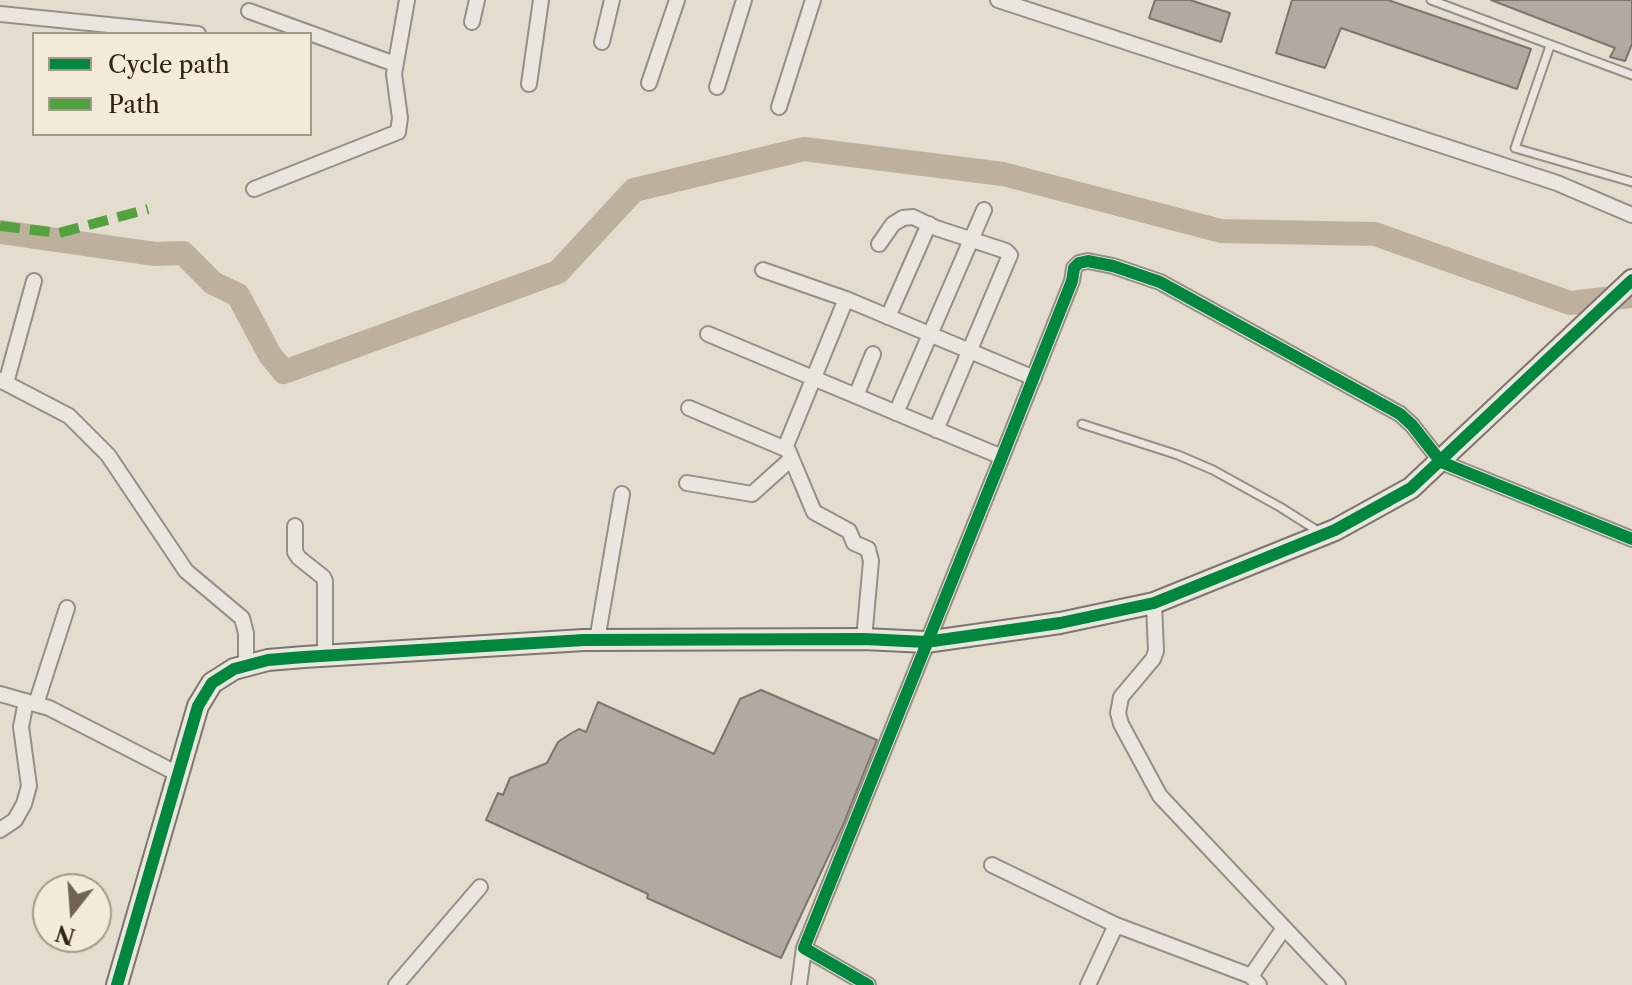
<!DOCTYPE html>
<html>
<head>
<meta charset="utf-8">
<style>
  body { margin:0 }
  #map { position:relative; width:1632px; height:985px; overflow:hidden; background:#e4dcce; font-family:"Libre Caslon Text",serif }
  canvas { display:block }
  .legend { position:absolute; left:32px; top:32px; width:280px; height:104px; box-sizing:border-box; background:#f3eada; border:2px solid #a59a8a; margin:0; padding:10px 14px; list-style:none; font-size:24px; color:#312212 }
  .legend li { display:flex; align-items:center; gap:16px; height:40px }
  .legend b { width:40px; border:2px solid #a59a8a }
  .north { position:absolute; left:32px; top:873px; width:80px; height:80px; box-sizing:border-box; background:#f3eada; border:2px solid #a59a8a; border-radius:50%; rotate:197deg; font-size:22px; font-weight:700; line-height:32px; text-align:center; color:#312212 }
  .north::after { content:''; display:block; margin:auto; width:28px; height:36px; background:#706354; clip-path:polygon(50% 0,100% 100%,50% 72%,0 100%) }
</style>
</head>
<body>
<div id="map">
<canvas width="1632" height="985"></canvas>
<ul class="legend">
<li><b style="height:10px;background:#00873e"></b>Cycle path</li>
<li><b style="height:10px;background:#52a23f"></b>Path</li>
</ul>
<div class="north">N</div>
</div>
<script>
const ctx = document.querySelector('canvas').getContext('2d');
ctx.lineJoin = 'round';
const poly = rows => new Path2D(rows.map(r => 'M' + r).join(''));
function strokePath(path, color, width, dash) { ctx.strokeStyle = color; ctx.lineWidth = width; ctx.lineCap = dash ? 'butt' : 'round'; ctx.setLineDash(dash || []); ctx.stroke(path); }
function fillPath(path, color) { ctx.fillStyle = color; ctx.fill(path, 'evenodd'); }
strokePath(poly([
  [0,232,155,254,183,253,213,283,238,295,270,355,284,372,558,272,634,190,804,149,1003,174,1221,231,1375,234,1570,303,1632,296]
]), '#bdb19e', 24);
const building = poly([
  [1155,0,1190,0,1230,13,1221,42,1149,18,1155,0],
  [1292,0,1388,0,1531,49,1517,89,1341,28,1325,68,1276,53,1292,0],
  [1491,0,1632,0,1632,44,1625,61,1610,57,1615,48,1491,0],
  [761,690,877,740,843,825,781,958,647,898,648,894,486,820,498,793,503,795,510,778,547,763,558,742,570,734,579,729,586,732,598,702,714,754,740,699,761,690]
]);
fillPath(building, '#b1aaa0');
strokePath(building, '#7c766c', 2);
const lane = poly([
  [1431,0,1632,75],
  [1550,46,1515,148,1632,182],
  [1082,424,1178,455,1213,470,1280,507,1321,533]
]);
const street = poly([
  [998,0,1557,183,1632,215],
  [249,11,395,64],
  [0,14,198,34],
  [472,22,477,0],
  [602,42,612,0],
  [649,83,677,0],
  [529,84,541,0],
  [717,87,744,0],
  [779,107,813,0],
  [254,189,398,132,400,118,394,74,407,0],
  [879,244,893,224,903,218,913,217,936,228,1006,251,1010,255,936,430],
  [763,270,846,299,1034,378],
  [888,317,929,224],
  [708,334,1002,457],
  [0,380,69,416,108,455,186,571,242,618,246,633,246,666],
  [6,383,34,281],
  [856,396,873,354],
  [689,408,788,450,814,512,849,531,854,543,868,549,871,561,864,639],
  [896,413,984,210],
  [785,448,846,299],
  [687,483,752,494,791,459],
  [295,526,295,552,299,558,323,577,325,581,325,656],
  [1154,603,1156,651,1153,659,1121,697,1118,713,1121,724,1160,796,1338,985],
  [597,640,622,494],
  [0,694,49,708,178,774],
  [36,704,67,608],
  [0,830,15,820,24,804,29,786,21,727,26,701],
  [992,865,1116,925,1251,976],
  [396,985,480,887],
  [799,985,804,948],
  [868,985,804,948,1002,457,1072,281,1074,268,1079,263,1088,261,1113,266,1160,282,1400,414,1412,425,1441,462,1632,539],
  [1088,985,1116,925],
  [1259,985,1251,976,1284,928]
]);
const secondary = poly([
  [117,985,198,706,212,683,234,669,268,660,304,657,584,640,864,639,926,642,1060,623,1154,603,1335,530,1411,488,1632,280]
]);
strokePath(lane, '#958f85', 11);
strokePath(street, '#958f85', 18);
strokePath(secondary, '#7c766c', 24);
strokePath(lane, '#eae6df', 7);
strokePath(street, '#eae6df', 14);
strokePath(secondary, '#eae6df', 20);
strokePath(poly([
  [0,226,59,233,148,209]
]), '#52a23f', 10, [20, 10]);
strokePath(poly([
  [117,985,198,706,212,683,234,669,268,660,304,657,584,640,864,639,926,642,1060,623,1154,603,1335,530,1411,488,1632,280],
  [868,985,804,948,1002,457,1072,281,1074,268,1079,263,1088,261,1113,266,1160,282,1400,414,1412,425,1441,462,1632,539]
]), '#00873e', 12);
</script>
</body>
</html>
